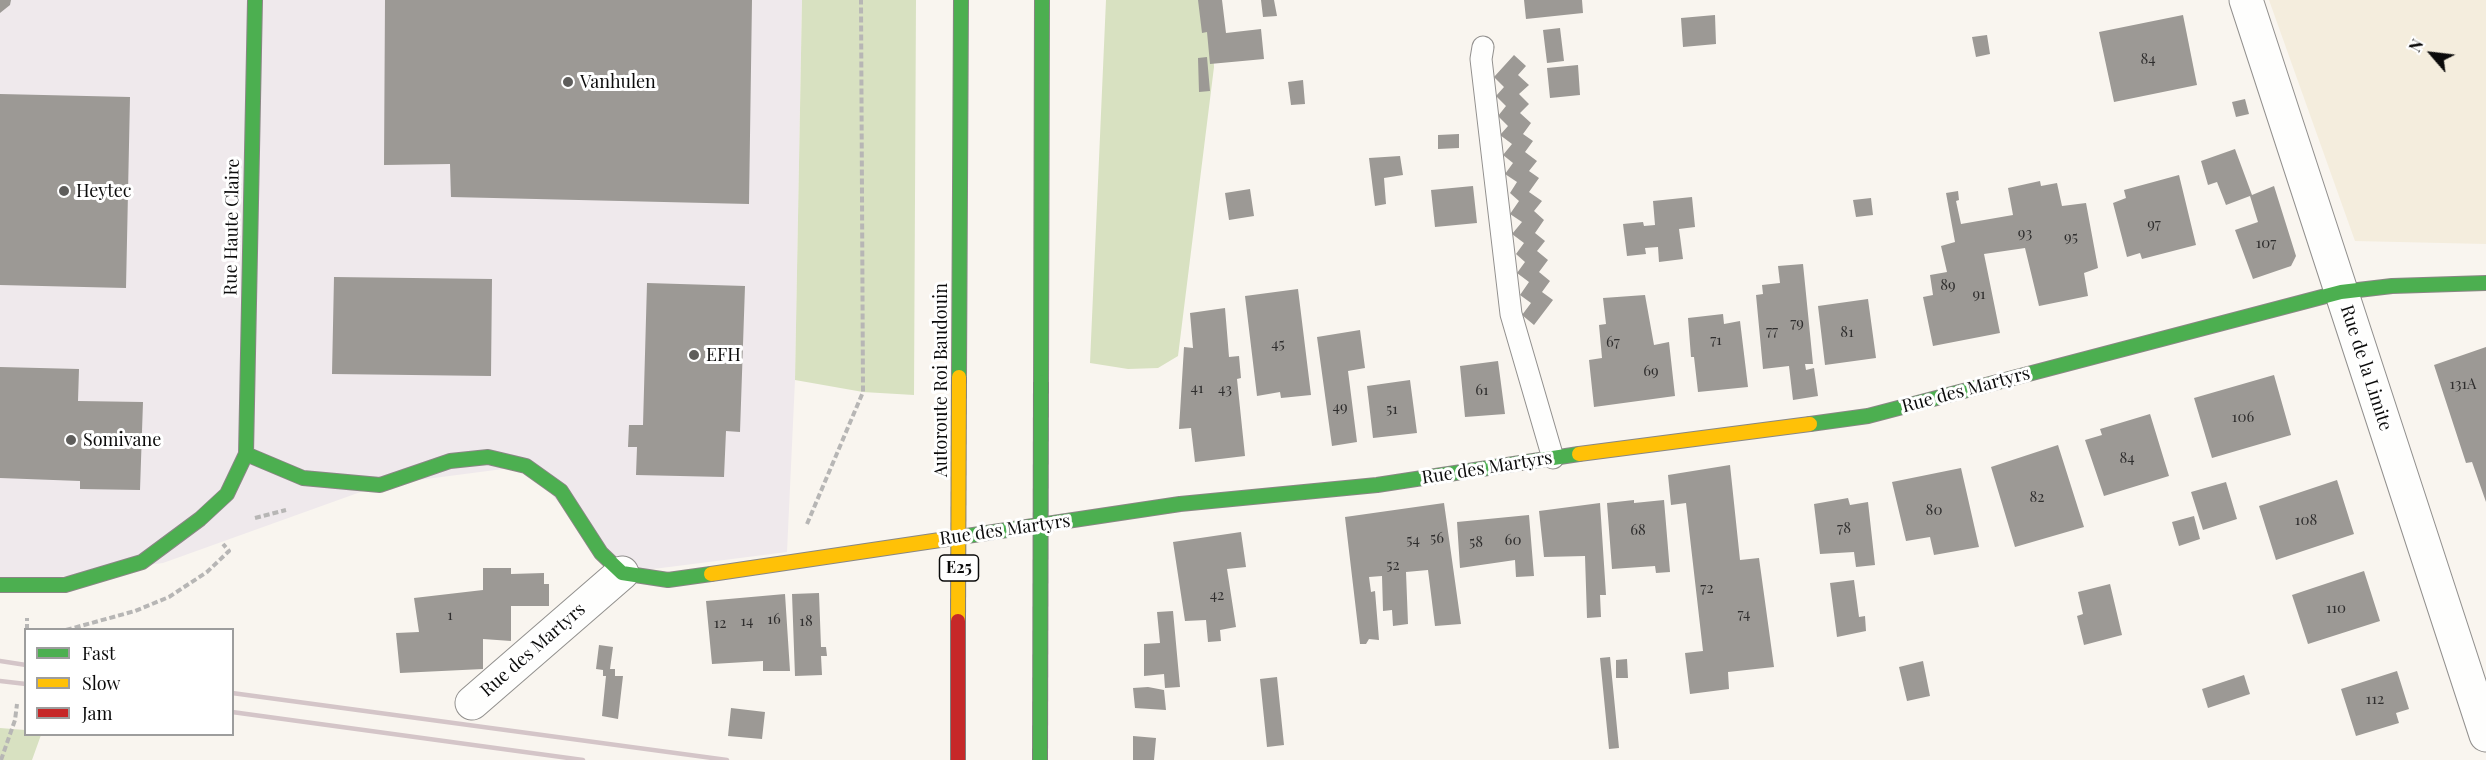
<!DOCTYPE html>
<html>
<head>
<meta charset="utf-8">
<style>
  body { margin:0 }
  #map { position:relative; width:2486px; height:760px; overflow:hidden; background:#f9f5ef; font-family:"Playfair Display",serif }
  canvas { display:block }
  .legend { position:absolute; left:24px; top:628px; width:210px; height:108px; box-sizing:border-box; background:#fff; border:2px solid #9d9d9d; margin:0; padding:8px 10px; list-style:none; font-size:18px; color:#0b0b0b }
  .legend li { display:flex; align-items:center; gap:12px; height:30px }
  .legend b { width:30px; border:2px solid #9d9d9d }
  .north { position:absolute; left:2402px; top:24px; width:60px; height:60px; -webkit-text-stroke:4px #fff; paint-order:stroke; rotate:298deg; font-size:16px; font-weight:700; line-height:24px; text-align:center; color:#0b0b0b }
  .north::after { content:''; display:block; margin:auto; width:21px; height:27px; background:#0b0b0b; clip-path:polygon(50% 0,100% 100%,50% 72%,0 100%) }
</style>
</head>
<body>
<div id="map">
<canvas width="2486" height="760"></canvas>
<ul class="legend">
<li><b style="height:8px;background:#4caf50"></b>Fast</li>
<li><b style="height:8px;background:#ffc107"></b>Slow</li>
<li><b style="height:8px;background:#c62828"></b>Jam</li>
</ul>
<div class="north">N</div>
</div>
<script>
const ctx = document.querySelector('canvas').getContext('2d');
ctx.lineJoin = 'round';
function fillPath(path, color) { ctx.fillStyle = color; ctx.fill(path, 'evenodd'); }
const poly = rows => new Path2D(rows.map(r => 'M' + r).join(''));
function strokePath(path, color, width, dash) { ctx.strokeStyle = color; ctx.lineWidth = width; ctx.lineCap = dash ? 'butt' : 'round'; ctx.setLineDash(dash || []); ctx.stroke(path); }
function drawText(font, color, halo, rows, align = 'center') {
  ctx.font = font + ' "Playfair Display",serif'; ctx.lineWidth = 6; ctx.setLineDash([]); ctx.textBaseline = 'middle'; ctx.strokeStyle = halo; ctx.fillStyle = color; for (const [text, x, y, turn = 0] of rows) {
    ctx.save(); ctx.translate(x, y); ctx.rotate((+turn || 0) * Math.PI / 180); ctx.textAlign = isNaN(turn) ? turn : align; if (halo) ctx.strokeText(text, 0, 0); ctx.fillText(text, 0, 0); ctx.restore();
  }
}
fillPath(poly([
  [0,0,802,0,795,380,787,552,622,573,526,466,380,485,163,563,0,585]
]), '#efe9ec');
fillPath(poly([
  [2269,0,2486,0,2486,244,2355,241]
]), '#f4eddd');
fillPath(poly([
  [802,0,916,0,914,395,863,392,795,380],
  [1106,0,1211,0,1214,67,1178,356,1158,368,1128,369,1090,363],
  [0,728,25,730,26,734,41,735,32,760,0,760]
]), '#d8e1c1');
fillPath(poly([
  [0,0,11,0,10,5,0,13],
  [385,0,752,0,749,204,451,197,450,164,384,165],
  [1198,0,1222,0,1226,33,1261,29,1264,59,1210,64,1207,32,1202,33],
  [1261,0,1274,0,1277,16,1263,17],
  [1524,0,1582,0,1583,13,1526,19],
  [1715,15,1716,44,1683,47,1681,18],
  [2183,15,2197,85,2114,102,2099,32],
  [1560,28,1564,61,1547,63,1543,30],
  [1987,35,1990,54,1976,57,1972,37],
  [1514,55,1526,66,1518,75,1529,85,1519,94,1529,104,1520,113,1531,123,1523,134,1533,141,1525,152,1537,161,1529,171,1539,178,1529,192,1542,201,1534,211,1544,220,1535,233,1545,241,1537,251,1548,260,1539,272,1550,281,1542,292,1553,300,1534,325,1522,315,1531,303,1520,295,1529,282,1517,273,1525,262,1516,254,1524,243,1512,234,1522,222,1510,214,1519,201,1510,193,1517,182,1505,174,1513,163,1503,155,1512,144,1500,135,1508,126,1498,116,1506,106,1496,96,1504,87,1494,77],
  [1207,57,1210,91,1199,92,1198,58],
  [1578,65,1580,95,1550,98,1547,68],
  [1303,80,1305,104,1291,105,1288,82],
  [0,94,130,97,126,288,0,285],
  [2245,99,2249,114,2236,117,2232,102],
  [1459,134,1459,148,1438,149,1438,135],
  [2235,149,2252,195,2274,186,2296,256,2291,266,2253,279,2235,230,2258,222,2250,196,2226,205,2217,182,2208,185,2201,161],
  [1400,156,1403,175,1384,178,1386,204,1375,206,1369,158],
  [2179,175,2196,245,2142,259,2140,253,2127,257,2113,203,2126,198,2124,190],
  [2040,181,2041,186,2057,183,2062,206,2086,203,2098,268,2084,273,2088,296,2039,306,2025,248,1984,254,2000,333,1933,346,1923,297,1933,295,1930,275,1947,272,1941,246,1955,242,1946,193,1958,191,1959,200,1956,201,1961,224,2013,215,2008,188],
  [1473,186,1477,223,1435,227,1431,190],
  [1250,189,1254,216,1229,220,1225,193],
  [1692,197,1695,227,1679,229,1683,259,1659,262,1658,247,1645,248,1646,254,1627,256,1623,224,1643,222,1644,226,1655,225,1653,201],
  [1871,198,1873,215,1856,217,1853,200],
  [1803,264,1813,364,1805,364,1806,370,1814,368,1818,396,1793,400,1789,366,1763,369,1756,295,1763,294,1762,285,1780,283,1778,266],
  [334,277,492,279,491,376,332,374],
  [647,283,745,286,740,432,726,431,724,477,636,475,637,447,628,447,629,425,643,425],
  [1298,289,1311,395,1281,398,1280,392,1257,396,1245,296],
  [1645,295,1654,345,1669,342,1675,396,1594,407,1589,360,1602,358,1599,325,1606,324,1603,298],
  [1868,299,1876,358,1825,365,1818,306],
  [1225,308,1229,357,1239,356,1241,378,1237,379,1245,456,1195,462,1191,428,1179,429,1184,347,1193,348,1190,313],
  [1723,314,1724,324,1740,321,1748,387,1698,392,1694,357,1691,357,1688,318],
  [1360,330,1365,368,1348,371,1357,442,1332,446,1317,337],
  [2486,347,2486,502,2472,462,2466,463,2434,365],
  [1498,361,1505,414,1465,417,1460,366],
  [0,367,79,369,78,401,143,402,140,490,80,489,80,481,0,478],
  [2274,375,2291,435,2212,458,2194,398],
  [1410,380,1417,433,1373,438,1367,386],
  [2150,414,2169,476,2104,496,2085,440,2102,435,2100,429],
  [2058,445,2084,527,2015,547,1991,467],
  [1730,465,1740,560,1759,558,1774,667,1728,672,1729,689,1690,694,1685,653,1703,651,1686,503,1671,505,1668,475],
  [1961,468,1979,547,1934,555,1930,537,1906,541,1892,482],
  [2337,480,2354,534,2276,560,2259,506],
  [2226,482,2237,519,2203,530,2191,492],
  [1848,498,1850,505,1868,502,1875,565,1856,567,1854,552,1820,554,1814,504],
  [1634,500,1634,503,1664,500,1670,572,1656,573,1655,566,1612,569,1607,503],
  [1444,503,1461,624,1435,626,1428,570,1406,572,1408,624,1393,626,1392,610,1383,611,1382,576,1369,577,1371,592,1375,591,1379,640,1369,639,1366,644,1360,644,1345,517],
  [1600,503,1606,595,1600,595,1601,617,1587,618,1585,556,1544,557,1539,511],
  [1529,515,1534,576,1516,577,1515,560,1460,568,1457,522],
  [2194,516,2200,539,2179,546,2172,522],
  [1241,532,1246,567,1227,569,1236,627,1220,630,1221,641,1208,642,1206,620,1185,621,1173,542],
  [483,568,511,568,511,574,544,573,544,584,549,584,549,606,511,606,511,641,483,639,483,669,400,673,396,633,419,632,414,598,483,590],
  [2364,571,2380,621,2308,644,2292,595],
  [1854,580,1859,617,1865,616,1866,631,1837,637,1830,583],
  [2110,584,2122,635,2084,645,2077,616,2083,614,2078,592],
  [819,593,821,647,826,647,827,656,821,656,822,675,795,676,792,594],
  [785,594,790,671,763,671,763,661,712,664,706,601],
  [1173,611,1180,687,1165,688,1164,674,1144,676,1144,644,1160,643,1157,612],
  [599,645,613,647,610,669,615,669,615,676,623,676,618,719,602,716,606,676,603,676,603,670,596,669],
  [1610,657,1619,748,1609,749,1600,658],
  [1627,659,1628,678,1616,678,1616,660],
  [1923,661,1930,696,1907,701,1899,667],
  [2397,671,2409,709,2396,713,2399,723,2356,736,2341,689],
  [2244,675,2250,694,2208,708,2202,689],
  [1277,677,1284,745,1267,747,1260,679],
  [1148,687,1164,690,1166,710,1135,708,1133,688],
  [731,708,765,712,762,739,728,736],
  [1133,736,1156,738,1154,760,1133,760]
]), '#9c9995');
const lane = poly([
  [1483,47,1481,59,1511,314,1553,458]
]);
const street = poly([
  [2246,0,2486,735],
  [472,703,622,573]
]);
const fast = poly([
  [959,377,961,0],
  [1041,382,1042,0],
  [1810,424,1868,416,2341,292,2392,286,2486,283],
  [246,454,303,478,380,485,450,461,488,457,526,466,561,491,601,553,622,573,668,580,711,574],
  [940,540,1180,504,1377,485,1579,454],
  [0,585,65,585,142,562,200,519,227,494,246,454,255,0]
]);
const slow = poly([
  [1579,454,1810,424],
  [711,574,940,540]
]);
strokePath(lane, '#92908e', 23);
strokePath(street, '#92908e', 35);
strokePath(fast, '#898784', 16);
strokePath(slow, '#898784', 16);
strokePath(poly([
  [255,518,286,510],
  [807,524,863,392,861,0],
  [27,630,27,618],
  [66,630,135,611,169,597,207,572,229,551,223,544],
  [25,640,26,640],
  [1,760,15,720,17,704]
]), '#b7b6b5', 4, [6, 3]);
strokePath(lane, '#fefefd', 21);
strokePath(street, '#fefefd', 33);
strokePath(fast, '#4caf50', 14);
strokePath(slow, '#ffc107', 14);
strokePath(poly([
  [0,661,26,665],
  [0,681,26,684],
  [232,693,727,760],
  [232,712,583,760]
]), '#d4c5c8', 4.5);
const fastBridge = poly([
  [1040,760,1041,382]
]);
const slowBridge = poly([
  [958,621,959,377]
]);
const jamBridge = poly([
  [958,760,958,621]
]);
strokePath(fastBridge, '#7f7e7b', 16, []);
strokePath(slowBridge, '#7f7e7b', 16, []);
strokePath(jamBridge, '#7f7e7b', 16, []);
strokePath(fastBridge, '#4caf50', 14);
strokePath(slowBridge, '#ffc107', 14);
strokePath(jamBridge, '#c62828', 14);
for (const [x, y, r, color] of [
  [568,82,6,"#5e5d5b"],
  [64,191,6,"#5e5d5b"],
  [694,355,6,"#5e5d5b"],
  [71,440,6,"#5e5d5b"]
]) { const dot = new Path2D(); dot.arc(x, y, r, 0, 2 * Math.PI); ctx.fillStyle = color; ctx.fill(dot); strokePath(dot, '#fff', 2); }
drawText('15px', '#2f2e2e', null, [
  ["84",2148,59],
  ["97",2154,224],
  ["93",2025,233],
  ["95",2071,237],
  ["107",2266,243],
  ["89",1948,285],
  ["91",1979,294],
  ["79",1797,323],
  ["77",1772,331],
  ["81",1847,332],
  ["71",1716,340],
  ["67",1613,342],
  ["45",1278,344],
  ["69",1651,371],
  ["131A",2463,384],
  ["41",1197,388],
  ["43",1225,389],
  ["61",1482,390],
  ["49",1340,407],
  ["51",1392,409],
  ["106",2243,417],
  ["84",2127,458],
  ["82",2037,497],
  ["80",1934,510],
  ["108",2306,520],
  ["78",1844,528],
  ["68",1638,530],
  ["56",1437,538],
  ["54",1413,540],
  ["60",1513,540],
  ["58",1476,542],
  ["52",1393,565],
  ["72",1707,588],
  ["42",1217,595],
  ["110",2336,608],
  ["74",1744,614],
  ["1",450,615],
  ["16",774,619],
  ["14",747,621],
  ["18",806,621],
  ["12",720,623],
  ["112",2375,699]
]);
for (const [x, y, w] of [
  [959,568,39]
]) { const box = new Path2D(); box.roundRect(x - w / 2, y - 13, w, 26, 4.5); ctx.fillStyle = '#fff'; ctx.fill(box); strokePath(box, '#0b0b0b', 1.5); }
drawText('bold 16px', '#0b0b0b', null, [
  ["E25",959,568]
]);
drawText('18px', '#0b0b0b', '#fff', [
  ["Vanhulen",580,82],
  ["Heytec",76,191],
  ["EFH",706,355],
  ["Somivane",83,440]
], 'left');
drawText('18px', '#0b0b0b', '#fff', [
  ["Rue Haute Claire",232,227,-89],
  ["Rue de la Limite",2366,368,72],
  ["Autoroute Roi Baudouin",941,380,-90],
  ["Rue des Martyrs",1966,390,-15],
  ["Rue des Martyrs",1487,468,-9],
  ["Rue des Martyrs",1005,530,-8],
  ["Rue des Martyrs",533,650,-41]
]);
</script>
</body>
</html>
